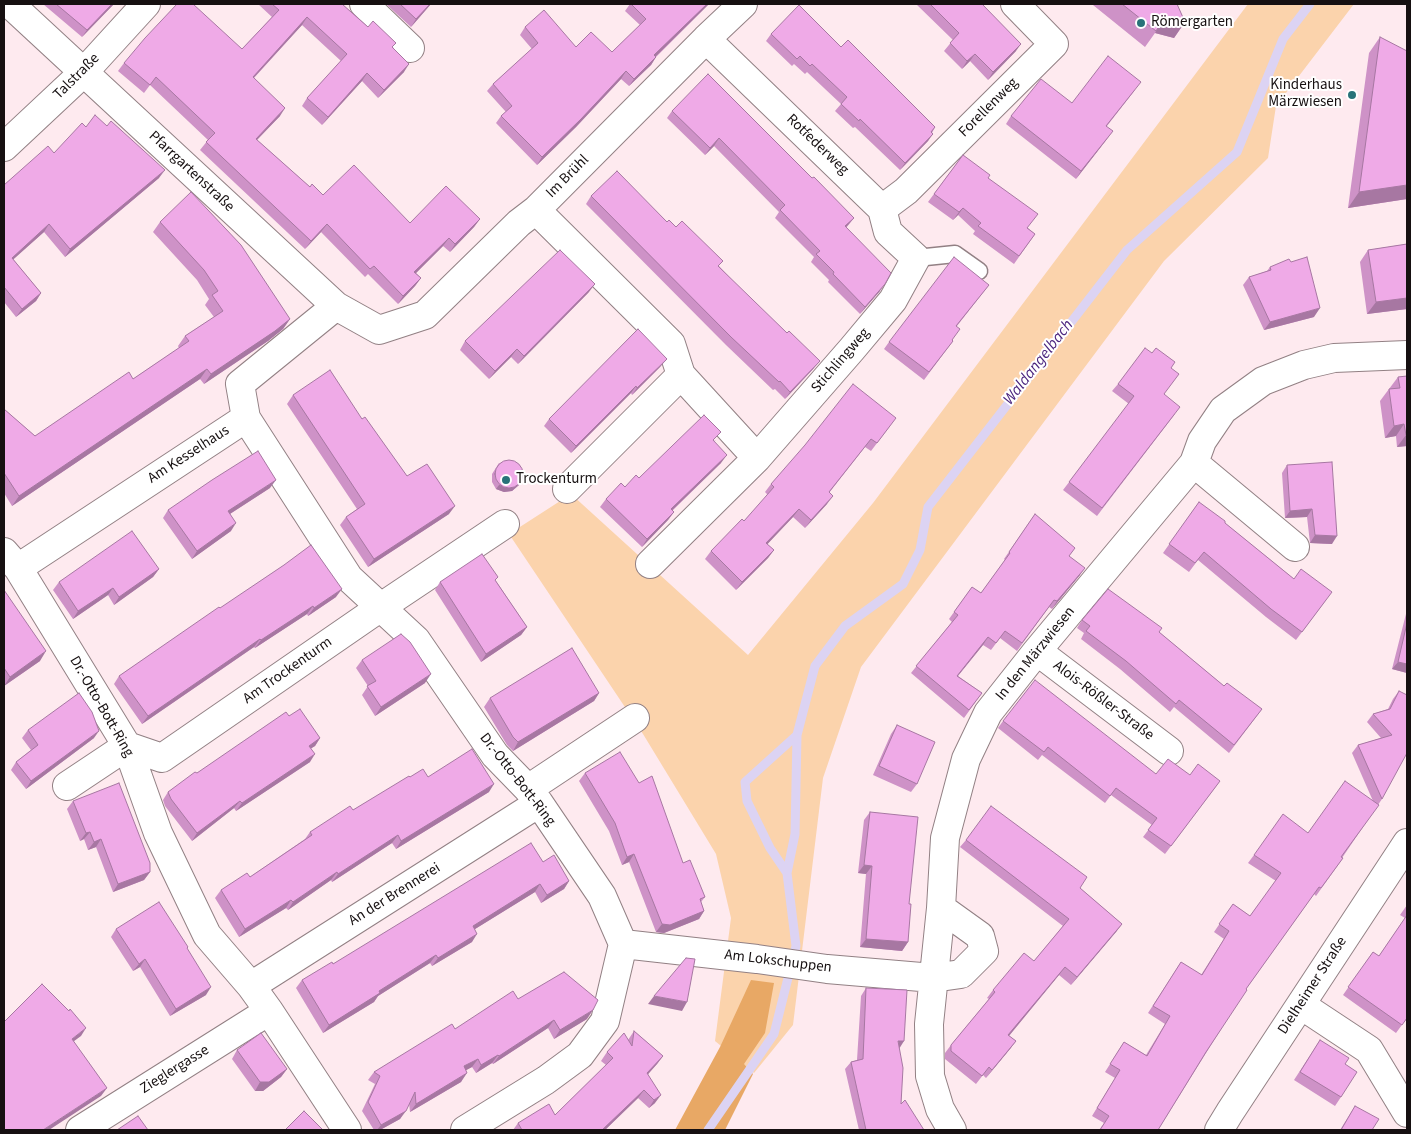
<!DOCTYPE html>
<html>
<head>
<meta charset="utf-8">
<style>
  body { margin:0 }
  #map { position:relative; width:1411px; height:1134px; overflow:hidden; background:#feeaef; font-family:"Source Sans 3",sans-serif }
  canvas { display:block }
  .frame { position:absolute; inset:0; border:5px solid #161011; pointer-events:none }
</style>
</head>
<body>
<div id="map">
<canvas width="1411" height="1134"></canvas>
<div class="frame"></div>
</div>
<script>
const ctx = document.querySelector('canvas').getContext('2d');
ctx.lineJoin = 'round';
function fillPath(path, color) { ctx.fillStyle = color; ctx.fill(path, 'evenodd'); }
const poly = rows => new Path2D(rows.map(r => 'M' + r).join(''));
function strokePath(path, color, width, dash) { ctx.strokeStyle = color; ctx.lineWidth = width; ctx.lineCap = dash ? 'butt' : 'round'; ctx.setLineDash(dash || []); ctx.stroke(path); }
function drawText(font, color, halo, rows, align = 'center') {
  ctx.font = font + ' "Source Sans 3",sans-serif'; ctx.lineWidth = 4; ctx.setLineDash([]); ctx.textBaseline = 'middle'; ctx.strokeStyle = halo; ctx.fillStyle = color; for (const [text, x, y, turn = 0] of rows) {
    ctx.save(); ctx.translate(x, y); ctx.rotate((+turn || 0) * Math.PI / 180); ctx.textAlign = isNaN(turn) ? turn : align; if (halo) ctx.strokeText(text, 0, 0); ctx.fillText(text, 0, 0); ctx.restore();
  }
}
fillPath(poly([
  [1248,4,1354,4,1276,106,1268,158,1164,261,861,667,823,778,793,1025,754,1073,715,1041,731,918,716,854,643,734,509,534,571,494,748,655,873,503]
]), '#fbd3ac');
fillPath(poly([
  [751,980,774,983,765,1033,744,1064,753,1074,725,1130,675,1130,720,1047]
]), '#e8a865');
strokePath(poly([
  [787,873,770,848,747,801,745,782,797,735],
  [708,1130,774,1034,796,946,787,873,795,834,797,735,815,666,845,626,903,584,920,550,928,507,1127,250,1237,152,1283,39,1310,4]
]), '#dcd3f3', 9);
const service = poly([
  [916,258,955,254,979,271]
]);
const minor = poly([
  [10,4,336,306,379,330,425,315,519,223,536,210,706,39,743,4],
  [364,4,410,48],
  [4,147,83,73,146,4],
  [882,209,906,191,1054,44,1015,4],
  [536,210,671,344,681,375,757,458],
  [246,418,349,578,416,640,495,755,528,789,539,803,602,896,623,944,605,1021,580,1055,546,1080,465,1130],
  [1194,463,1295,547],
  [567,489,681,375],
  [4,552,18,568,127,746,158,833,207,935,251,986,269,1011,347,1130],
  [650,564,757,458,852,349,893,300,916,258,888,232,882,209,706,39],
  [18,568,246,418,240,384,336,306],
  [1037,651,1169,751],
  [67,786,127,746,162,758,381,607,505,524],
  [528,789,635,718],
  [623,944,757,959,827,969,933,978,961,974,984,951,980,936,941,908],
  [251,986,539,803],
  [1301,1005,1369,1050,1407,1113],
  [80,1130,269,1011],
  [952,1130,940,1109,930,1076,929,1024,941,908,945,838,966,759,988,713,1037,651,1194,463,1202,441,1223,410,1263,381,1304,365,1334,358,1407,355],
  [1219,1130,1230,1112,1407,843]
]);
strokePath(service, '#928084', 19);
strokePath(minor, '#928084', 30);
strokePath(service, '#fff', 16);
strokePath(minor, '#fff', 28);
fillPath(poly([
  [43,4,114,4,82,37],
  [258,4,342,4,368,27,393,47,404,72,378,98,362,81,322,125,302,106,307,98,341,61,302,25,254,78,280,116,257,140,310,187,323,195,410,223,480,219,474,227,450,252,443,246,416,273,421,278,415,286,398,304,368,274,365,277,321,232,305,249,200,150,208,140,150,85,144,93,118,71,124,63,242,49,272,17],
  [386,4,431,4,411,27],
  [630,4,709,4,656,57,651,65,629,86,621,79,576,127,537,165,496,123,501,116,506,112,487,91,493,84,532,49,520,35,525,27,576,47,612,52,640,25,625,11],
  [916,4,982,4,1016,51,988,80,970,61,962,69,944,51,953,40],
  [1094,4,1178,4,1177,5,1185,22,1174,38,1155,33,1145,47,1093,5],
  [771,34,841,47,935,127,928,141,900,170,855,127,853,128,835,111,841,104,807,72,805,74,794,64,792,66,766,41],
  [1380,37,1407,199,1348,208,1369,53],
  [1135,90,1107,126,1107,139,1076,179,1006,124,1011,116],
  [672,111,812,178,854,218,846,228,880,291,860,314,828,282,829,280,811,262,814,257,775,218,779,212,714,146,705,155,667,118],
  [86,127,159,178,65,257,44,232,13,259,41,293,36,301,16,317,4,302,4,185,54,153],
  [963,155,988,178,1028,228,1035,234,1014,264,973,234,975,231,958,215,953,220,928,202],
  [591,196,667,222,719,266,814,368,785,399,775,389,773,390,726,345,586,204],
  [160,222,290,319,283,329,268,341,204,384,200,379,12,506,4,493,4,409,35,436,133,379,179,348,178,346,185,336,214,317,205,305,209,299,197,280,153,232],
  [1407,244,1407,309,1367,314,1360,262,1368,250],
  [1270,267,1314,317,1264,330,1243,285,1249,277,1267,271],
  [989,285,957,326,952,340,953,341,924,380,884,349,889,342],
  [589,292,518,364,511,357,489,379,460,350,465,341],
  [661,366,632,395,631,393,571,453,544,426,549,419],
  [1171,368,1164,394,1175,414,1097,516,1063,490,1129,404,1112,391,1118,384],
  [1407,376,1407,446,1397,447,1396,436,1385,438,1380,401,1398,377],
  [293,395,362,419,407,476,449,514,368,567,340,525,346,517,357,509,287,404],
  [890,426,871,451,865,447,829,493,827,504,805,528,793,517,767,544,774,550,768,558,736,590,705,559,711,551,744,521,768,495,765,492,771,484],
  [716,440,714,442,721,463,672,511,674,512,668,520,642,547,600,507,606,499,639,478],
  [499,463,522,481,519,485,512,491,504,492,496,489,492,482,492,474],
  [1287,465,1332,544,1310,543,1307,517,1285,518,1282,473],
  [270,488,230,514,231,531,192,559,163,518,168,510],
  [1199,502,1294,579,1326,600,1296,640,1266,617,1198,560,1189,572,1163,553],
  [1035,514,1069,556,1080,575,1052,609,1049,607,1017,651,1000,638,991,650,983,645,958,676,982,693,964,718,911,673,952,622,949,619,972,587,981,593,1005,560,1004,559],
  [159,569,153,577,114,605,108,595,73,619,53,590,59,582],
  [496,581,527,627,521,635,481,662,435,590,440,582],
  [4,590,40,661,4,686],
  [336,597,308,616,307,614,255,648,254,647,142,724,114,684,119,676,220,608],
  [1407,610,1407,673,1392,669],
  [1082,620,1159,632,1224,686,1262,709,1229,753,1174,707,1170,712,1120,669,1081,639,1084,633,1077,628],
  [362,660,425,683,375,716,362,695,368,686,356,668],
  [1399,691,1382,799,1342,858,1343,858,1316,896,1314,894,1246,989,1158,1130,1099,1130,1104,1123,1092,1116,1115,1078,1105,1072,1124,1042,1146,1055,1165,1024,1148,1013,1181,962,1201,975,1224,939,1214,932,1233,904,1250,916,1276,881,1248,863,1254,855,1308,833,1373,801,1352,753,1358,745,1381,738,1367,722,1373,714,1388,709,1393,699],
  [599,693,594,701,513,751,507,745,484,707,490,698],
  [289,716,320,738,315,746,311,748,310,762,236,811,234,808,192,841,165,806,163,800,168,792,197,773],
  [1003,721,1156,774,1190,775,1220,781,1165,854,1143,837,1152,825,1111,795,1105,803,1042,755,1038,760,998,728],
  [897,725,917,784,911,792,873,775,891,734],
  [28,730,94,738,26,789,11,770,16,762,31,750,22,738],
  [585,773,683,863,705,897,701,902,704,911,699,919,664,933,656,932,629,862,622,865,609,831,579,781],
  [410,777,428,777,489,792,396,849,392,843,332,882,331,880,288,910,286,908,239,937,215,898,221,890,250,877,305,839,310,832,353,810],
  [73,801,150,872,144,880,113,892,96,847,88,850,84,839,80,841,67,809],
  [870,812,909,904,908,942,902,951,860,947,866,874,858,873,864,820],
  [966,840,1080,888,1122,924,1116,932,1071,985,1059,975,1009,1036,1016,1041,1010,1049,986,1078,983,1075,976,1084,945,1059,945,1053,951,1045,989,999,987,998,993,990,1034,961,1063,926,960,847],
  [543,862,569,881,564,889,541,903,535,892,475,929,472,942,432,966,430,963,378,996,374,1002,323,1033,296,988,302,980,333,964],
  [1407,905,1407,1018,1396,1033,1343,995,1373,952,1379,956,1405,918,1400,915],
  [116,929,206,995,170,1016,140,967,133,971,111,937],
  [866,988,899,1049,901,1104,924,1130,859,1130,845,1069,851,1062,857,1060,861,996],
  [518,999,587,1019,554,1039,548,1028,493,1064,492,1063,476,1073,472,1067,466,1070,461,1082,410,1112,409,1103,400,1119,380,1130,374,1130,362,1111,375,1084,368,1080,374,1072,455,1029],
  [634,1031,663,1056,657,1064,648,1074,655,1103,649,1108,638,1098,605,1130,513,1130,518,1123,555,1115,606,1065,601,1061,607,1052,628,1040],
  [1320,1040,1345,1064,1341,1097,1335,1106,1294,1080],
  [237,1050,287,1069,281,1077,263,1091,255,1091,232,1059],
  [1355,1106,1372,1130,1340,1130]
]), '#ce92c7');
fillPath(poly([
  [112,4,114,4,82,37,87,30],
  [430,4,431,4,411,27,416,19],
  [707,4,709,4,649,63,654,55],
  [1177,4,1178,4,1167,18,1185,22,1174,38,1155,33,1165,17],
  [307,17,302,25,247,85,253,77],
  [1021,44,1016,51,988,80,993,72],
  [975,54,970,61,962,69,967,61],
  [656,57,651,65,629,86,634,79],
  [409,64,404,72,378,98,384,90],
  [626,71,621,79,576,127,537,165,542,157],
  [367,73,362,81,322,125,328,117],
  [285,108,280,116,250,147,256,139],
  [1113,131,1107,139,1076,179,1081,171],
  [933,134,928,141,900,170,905,163],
  [719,138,714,146,705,155,710,148],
  [165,170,159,178,65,257,70,249],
  [1407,185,1407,199,1348,208,1359,192],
  [963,208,958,215,953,220,959,212],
  [854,218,848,225,839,234,845,226],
  [480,219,474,227,450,252,455,244],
  [49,224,44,232,6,266,12,258],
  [327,224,321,232,305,249,311,241],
  [449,238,443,246,409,280,414,272],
  [421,278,415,286,398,304,403,296],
  [595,284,589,292,518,364,524,356],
  [885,284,880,291,860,314,865,307],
  [41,293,36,301,16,317,22,309],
  [1407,298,1407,309,1367,314,1376,302],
  [1320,308,1314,317,1264,330,1270,322],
  [290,319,283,329,268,341,204,384,211,374],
  [517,349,511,357,489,379,495,371],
  [667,359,661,366,632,395,637,388],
  [820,361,814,368,785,399,790,392],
  [207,369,200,379,12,506,19,496],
  [636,386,631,393,571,453,576,446],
  [1404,424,1396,436,1385,438,1394,426],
  [1407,434,1407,446,1397,447,1406,435],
  [727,455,721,463,665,517,671,509],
  [276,480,270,488,222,519,228,511],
  [522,481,519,485,512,491,504,492,496,489,499,485],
  [833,496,827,504,805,528,811,520],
  [455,506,449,514,368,567,374,559],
  [799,509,793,517,761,551,766,543],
  [1312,509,1307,517,1285,518,1290,511],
  [674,512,668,520,642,547,647,539],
  [236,523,231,531,192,559,197,551],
  [1315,535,1337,536,1332,544,1310,543],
  [774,550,768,558,736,590,742,582],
  [1085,568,1080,575,1052,609,1057,601],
  [159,569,153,577,114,605,119,597],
  [113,588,108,595,73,619,78,611],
  [342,589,336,597,308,616,314,608],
  [313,606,307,614,255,648,261,640],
  [527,627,521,635,481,662,486,654],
  [988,637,983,645,952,683,957,676],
  [260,639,254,647,142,724,148,716],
  [46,651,40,661,4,686,10,677],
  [1398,662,1407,664,1407,673,1392,669],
  [431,674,425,683,375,716,381,707],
  [599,693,594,701,513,751,518,742],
  [99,731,94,738,26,789,31,781],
  [320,738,315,746,304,753,309,746],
  [315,754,310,762,236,811,242,803],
  [494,784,489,792,396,849,401,841],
  [240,801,234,808,192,841,197,833],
  [90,832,84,839,80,841,86,833],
  [398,835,392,843,332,882,338,874],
  [101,839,96,847,88,850,94,842],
  [634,854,629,862,622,865,627,857],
  [864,865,872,866,866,874,858,873],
  [150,872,144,880,113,892,118,884],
  [337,872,331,880,288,910,293,902],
  [569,881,564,889,541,903,547,895],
  [540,884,535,892,467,934,473,926],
  [291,900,286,908,239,937,245,929],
  [704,911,699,919,664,933,656,932,662,924],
  [1122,924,1116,932,1071,985,1077,977],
  [477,934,472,942,432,966,438,958],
  [866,939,908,942,902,951,860,947],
  [436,955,430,963,378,996,374,1002,323,1033,329,1025,379,991],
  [145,959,140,967,133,971,139,964],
  [1065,967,1059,975,1003,1043,1008,1035],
  [211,987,206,995,170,1016,176,1009],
  [654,996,687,1002,682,1011,648,1004],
  [593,1010,587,1019,554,1039,560,1030],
  [554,1020,548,1028,493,1064,499,1056],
  [86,1028,81,1036,66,1047,72,1039],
  [898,1041,904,1041,899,1049],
  [1016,1041,1010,1049,986,1078,992,1070],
  [498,1055,492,1063,476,1073,481,1065],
  [663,1056,657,1064,642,1081,647,1073],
  [478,1059,472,1067,459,1074,464,1066],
  [287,1069,281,1077,263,1091,255,1091,260,1082],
  [467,1073,461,1082,410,1112,416,1104],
  [107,1088,101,1096,49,1130,43,1130],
  [644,1090,638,1098,605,1130,602,1130],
  [661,1095,655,1103,649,1108,654,1100],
  [406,1111,400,1119,380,1130,377,1130,381,1125]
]), '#a777a2');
const building = poly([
  [56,4,112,4,87,30,56,4],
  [177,4,193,4,242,49,279,10,272,4,342,4,368,27,373,21,396,43,392,47,409,64,384,90,367,73,328,117,307,98,347,54,307,17,253,77,285,108,256,139,310,187,312,184,323,195,354,165,410,223,446,186,480,219,455,244,449,238,414,272,421,278,403,296,374,266,370,269,327,224,311,241,206,142,215,133,156,77,150,85,124,63,145,38,177,4],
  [400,4,430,4,416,19,400,4],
  [631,4,707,4,654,55,656,57,634,79,626,71,581,119,542,157,501,116,512,106,493,84,538,43,525,27,544,10,576,47,591,32,612,52,646,19,631,4],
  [930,4,982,4,1021,44,993,72,975,54,967,61,950,43,959,33,930,4],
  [1122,4,1177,4,1185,22,1165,17,1156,31,1122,4],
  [799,5,841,47,848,40,935,127,931,132,933,134,905,163,860,119,859,121,841,104,847,97,812,64,810,66,800,56,797,59,771,34,799,5],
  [1380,37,1407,51,1407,185,1359,192,1380,37],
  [1108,56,1141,82,1106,126,1113,131,1081,171,1011,116,1041,79,1072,103,1108,56],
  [708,74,812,178,814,177,854,218,845,226,891,273,885,284,865,307,833,274,834,272,816,254,820,251,780,210,785,205,719,138,710,148,672,111,708,74],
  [95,115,107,126,111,121,165,170,70,249,49,224,12,258,41,293,22,309,4,287,4,185,48,146,54,153,82,123,86,127,95,115],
  [963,155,990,175,988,178,1038,214,1027,228,1035,234,1019,256,978,226,981,223,963,208,959,212,934,194,963,155],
  [617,171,667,222,669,220,676,227,682,221,723,261,718,266,787,333,789,331,820,361,790,392,780,381,779,382,731,337,591,196,617,171],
  [191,192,241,245,290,319,275,331,211,374,207,369,19,496,4,473,4,409,35,436,129,372,133,379,189,341,185,336,223,311,212,295,218,291,204,270,160,222,191,192],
  [1407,244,1407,298,1376,302,1368,250,1407,244],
  [560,250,595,284,524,356,517,349,495,371,465,341,560,250],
  [954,257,989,285,956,326,960,329,952,340,953,341,929,372,889,342,954,257],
  [1307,257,1320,308,1270,322,1249,277,1271,270,1270,267,1289,259,1291,262,1307,257],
  [638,329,667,359,637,388,636,386,576,446,549,419,638,329],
  [1145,348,1152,353,1156,348,1175,362,1171,368,1179,374,1164,394,1180,407,1102,508,1069,482,1134,396,1118,384,1145,348],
  [330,370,362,419,365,417,407,476,427,464,455,506,374,559,346,517,365,504,293,395,330,370],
  [1407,376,1407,434,1406,435,1404,424,1394,426,1389,389,1400,388,1398,377,1407,376],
  [853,384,896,418,877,443,871,439,829,492,833,496,811,520,799,509,766,543,774,550,742,582,711,551,742,519,744,521,774,487,771,484,805,445,853,384],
  [704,415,721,432,713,440,727,455,671,509,674,512,647,539,606,499,621,483,625,487,636,475,639,478,704,415],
  [258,451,276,480,228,511,236,523,197,551,168,510,212,480,258,451],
  '495 474a14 14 0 1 1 28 0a14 14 0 1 1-28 0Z',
  [1332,462,1337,536,1315,535,1312,509,1290,511,1287,465,1332,462],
  [1199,502,1225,521,1225,523,1294,579,1301,569,1332,592,1302,632,1271,609,1204,552,1195,563,1169,544,1199,502],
  [1035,514,1075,548,1069,556,1085,568,1057,601,1054,600,1022,643,1005,631,996,643,988,637,957,676,982,693,969,710,916,666,958,615,954,612,972,587,981,593,1010,553,1009,552,1035,514],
  [132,531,159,569,119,597,113,588,78,611,59,582,132,531],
  [311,545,342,589,314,608,313,606,261,640,260,639,148,716,119,676,219,607,220,608,284,565,311,545],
  [482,554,498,577,495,580,527,627,486,654,440,582,482,554],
  [1108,589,1162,628,1159,632,1224,686,1227,683,1262,709,1234,745,1179,700,1176,704,1126,661,1086,631,1090,626,1082,620,1108,589],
  [4,590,46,651,10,677,4,668,4,590],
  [1407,623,1407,664,1398,662,1407,623],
  [401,634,410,642,431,674,381,707,367,686,376,681,362,660,401,634],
  [572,648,599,693,518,742,513,737,490,698,572,648],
  [1035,680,1156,774,1168,759,1190,775,1198,764,1220,781,1171,846,1148,830,1157,818,1116,788,1110,796,1048,747,1044,752,1003,721,1035,680],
  [1399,691,1407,695,1407,753,1382,799,1358,745,1392,735,1373,714,1390,709,1399,691],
  [79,693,92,712,99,731,31,781,16,762,38,745,28,730,79,693],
  [300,709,320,738,309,746,315,754,242,803,240,801,197,833,171,799,168,792,195,772,197,773,286,712,289,716,300,709],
  [897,725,935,742,917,784,879,766,897,725],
  [472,749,494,784,401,841,398,835,338,874,337,872,293,902,291,900,245,929,221,890,247,873,250,877,312,835,310,832,350,806,353,810,409,776,410,777,423,769,428,777,472,749],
  [620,752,639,783,652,776,683,863,690,860,705,897,700,899,704,911,670,925,662,924,634,854,627,857,615,823,585,773,620,752],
  [1345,781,1379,805,1341,857,1343,858,1321,888,1319,887,1246,989,1247,990,1206,1052,1158,1130,1100,1130,1109,1116,1097,1108,1120,1070,1110,1064,1124,1042,1147,1056,1170,1016,1153,1006,1181,962,1202,975,1229,931,1219,924,1233,904,1250,916,1281,873,1254,855,1283,814,1308,833,1345,781],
  [119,783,150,863,150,872,118,884,101,839,94,842,90,832,86,833,73,801,119,783],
  [991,806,1087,877,1080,888,1122,924,1077,977,1065,967,1008,1035,1016,1041,992,1070,989,1067,982,1076,951,1051,951,1045,995,992,993,990,1024,953,1034,961,1069,919,966,840,991,806],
  [870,812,918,817,909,904,911,904,908,942,866,939,872,866,864,865,870,812],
  [531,843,543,862,554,855,569,881,547,895,540,884,473,926,477,934,438,958,436,955,379,991,380,993,329,1025,302,980,332,962,333,964,531,843],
  [159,902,188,947,187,948,211,987,176,1009,145,959,139,964,116,929,159,902],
  [1407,915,1407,1018,1402,1025,1348,987,1373,952,1379,956,1407,915],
  [686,958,695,959,687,1002,654,996,686,958],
  [564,972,598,1000,593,1010,560,1030,554,1020,499,1056,498,1055,481,1065,478,1059,464,1066,467,1073,416,1104,415,1092,406,1111,381,1125,368,1102,380,1076,374,1072,452,1024,455,1029,513,991,518,999,564,972],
  [42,984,69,1011,70,1009,86,1028,72,1039,107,1088,43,1130,4,1130,4,1022,42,984],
  [866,988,907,990,904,1041,898,1041,903,1068,901,1104,905,1100,924,1130,866,1130,851,1062,863,1059,866,988],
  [634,1031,663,1056,647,1073,661,1095,654,1100,644,1090,602,1130,522,1130,518,1123,549,1104,555,1115,613,1058,607,1052,624,1033,632,1046,634,1031],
  [261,1033,287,1069,269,1082,260,1082,237,1050,261,1033],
  [1320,1040,1349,1058,1345,1064,1357,1072,1341,1097,1300,1072,1320,1040],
  [1355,1106,1379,1119,1372,1130,1341,1130,1355,1106],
  [304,1111,323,1130,285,1130,304,1111],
  [138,1116,148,1130,117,1130,138,1116]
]);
fillPath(building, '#efaae7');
strokePath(building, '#a777a2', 1);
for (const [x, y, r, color] of [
  [1141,23,5,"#287279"],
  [1352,95,5,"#287279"],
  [506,480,5,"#287279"]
]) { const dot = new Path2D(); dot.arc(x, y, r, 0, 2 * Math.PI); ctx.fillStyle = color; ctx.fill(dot); strokePath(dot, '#fff', 2); }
drawText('15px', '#161011', '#fff', [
  ["Römergarten",1151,23],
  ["Kinderhaus",1342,86,"right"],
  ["Märzwiesen",1342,103,"right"],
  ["Trockenturm",516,480]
], 'left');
drawText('15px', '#161011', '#fff', [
  ["Talstraße",77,77,-45],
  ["Forellenweg",989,108,-45],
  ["Rotfederweg",817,145,44],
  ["Pfarrgartenstraße",191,172,43],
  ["Im Brühl",568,177,-45],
  ["Stichlingweg",841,361,-49],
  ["Am Kesselhaus",189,455,-33],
  ["In den Märzwiesen",1036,654,-51],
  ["Am Trockenturm",288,671,-35],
  ["Alois-Rößler-Straße",1103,701,37],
  ["Dr.-Otto-Bott-Ring",101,707,60],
  ["Dr.-Otto-Bott-Ring",517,780,52],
  ["An der Brennerei",395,895,-32],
  ["Am Lokschuppen",778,962,7],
  ["Dielheimer Straße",1313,986,-57],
  ["Zieglergasse",175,1070,-32]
]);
drawText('italic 16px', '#4b257e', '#fff', [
  ["Waldangelbach",1039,363,-52]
]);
</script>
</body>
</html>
